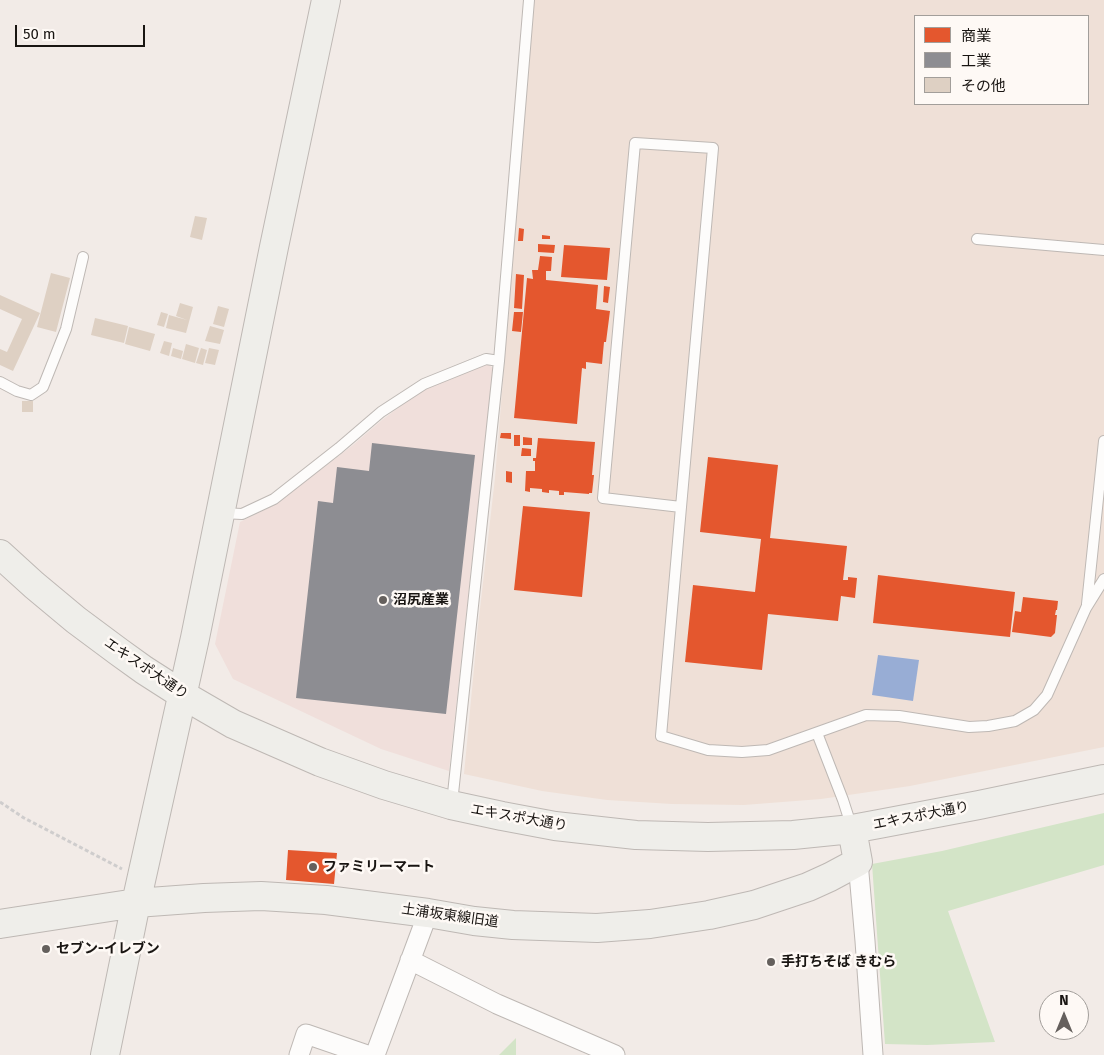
<!DOCTYPE html>
<html>
<head>
<meta charset="utf-8">
<style>
  body { margin:0 }
  #map { position:relative; width:1104px; height:1055px; overflow:hidden; background:#f2ebe7; font-family:"Fira Sans","Noto Sans JP",sans-serif }
  canvas { display:block }
  .legend { position:absolute; left:914px; top:15px; width:175px; height:90px; box-sizing:border-box; background:#fef9f5; border:1px solid #a29e9a; margin:0; padding:6px 9px; list-style:none; font-size:15px; color:#191512 }
  .legend li { display:flex; align-items:center; gap:10px; height:25px }
  .legend b { width:25px; border:1px solid #a29e9a }
  .north { position:absolute; left:1039px; top:990px; width:50px; height:50px; box-sizing:border-box; background:#fef9f5; border:1px solid #a29e9a; border-radius:50%; rotate:0deg; font-size:14px; font-weight:700; line-height:20px; text-align:center; color:#191512 }
  .north::after { content:''; display:block; margin:auto; width:18px; height:22px; background:#65605d; clip-path:polygon(50% 0,100% 100%,50% 72%,0 100%) }
  .scale { position:absolute; left:15px; top:25px; width:130px; height:22px; box-sizing:border-box; border:2px solid #191512; border-top:0; padding-left:6px; font-size:15px; line-height:18px; white-space:nowrap; color:#191512; -webkit-text-stroke:4px #fef9f5; paint-order:stroke }
</style>
</head>
<body>
<div id="map">
<canvas width="1104" height="1055"></canvas>
<ul class="legend">
<li><b style="height:14px;background:#e4572e"></b>商業</li>
<li><b style="height:14px;background:#8d8d92"></b>工業</li>
<li><b style="height:14px;background:#ded0c3"></b>その他</li>
</ul>
<div class="north">N</div>
<div class="scale">50 m</div>
</div>
<script>
const ctx = document.querySelector('canvas').getContext('2d');
ctx.lineJoin = 'round';
function fillPath(path, color) { ctx.fillStyle = color; ctx.fill(path, 'evenodd'); }
const poly = rows => new Path2D(rows.map(r => 'M' + r).join(''));
function strokePath(path, color, width, dash) { ctx.strokeStyle = color; ctx.lineWidth = width; ctx.lineCap = dash ? 'butt' : 'round'; ctx.setLineDash(dash || []); ctx.stroke(path); }
function drawText(font, color, halo, rows, align = 'center') {
  ctx.font = font + ' "Fira Sans","Noto Sans JP",sans-serif'; ctx.lineWidth = 5; ctx.setLineDash([]); ctx.textBaseline = 'middle'; ctx.strokeStyle = halo; ctx.fillStyle = color; for (const [text, x, y, turn = 0] of rows) {
    ctx.save(); ctx.translate(x, y); ctx.rotate((+turn || 0) * Math.PI / 180); ctx.textAlign = isNaN(turn) ? turn : align; if (halo) ctx.strokeText(text, 0, 0); ctx.fillText(text, 0, 0); ctx.restore();
  }
}
fillPath(poly([
  [534,0,1104,0,1104,747,910,786,821,799,744,805,672,804,607,800,542,791,464,774,478,626,495,478],
  [915,16,1088,16,1088,104,915,104]
]), '#efe0d7');
fillPath(poly([
  [486,363,493,368,449,771,381,749,233,679,215,644,240,522,276,504,353,445,382,420,422,390]
]), '#f0dfdb');
fillPath(poly([
  [1104,813,1104,865,948,911,995,1042,927,1045,885,1044,872,864,942,851],
  [516,1038,516,1055,499,1055]
]), '#d3e4c7');
fillPath(poly([
  [878,655,919,660,913,701,872,695]
]), '#98add5');
fillPath(poly([
  [519,228,524,229,523,241,518,241],
  [542,235,550,236,550,239,542,239],
  [538,244,555,245,554,253,538,252],
  [564,245,610,248,607,280,561,277],
  [540,256,552,257,551,271,546,271,546,280,598,285,596,309,610,311,606,342,604,342,602,364,586,362,586,369,582,368,577,424,514,418,527,278,533,279,532,270,538,270],
  [516,274,524,275,522,309,514,308],
  [604,286,610,287,608,303,603,302],
  [514,312,523,312,521,332,512,331],
  [501,433,511,433,511,439,500,438],
  [514,435,520,435,520,446,514,446],
  [523,437,532,438,532,445,523,445],
  [538,438,595,442,592,475,594,475,592,493,589,493,589,494,564,492,564,495,559,495,559,491,549,490,549,493,542,492,542,489,530,488,530,492,525,491,526,471,535,471,535,461,533,461,533,458,536,458],
  [522,448,531,449,531,456,521,456],
  [708,457,778,465,770,538,847,546,843,580,848,580,848,577,857,578,855,598,841,596,838,621,768,614,762,670,685,662,693,585,755,592,761,539,700,532],
  [506,471,512,472,512,483,506,482],
  [523,506,590,512,582,597,514,590],
  [878,575,1015,592,1010,637,873,623],
  [1023,597,1058,601,1057,610,1056,610,1055,615,1057,615,1055,633,1051,637,1012,632,1015,611,1021,612],
  [288,850,337,853,334,884,286,880]
]), '#e4572e');
fillPath(poly([
  [372,443,475,455,446,714,296,698,318,501,333,503,337,467,369,471]
]), '#8d8d92');
fillPath(poly([
  [195,216,207,218,202,240,190,237],
  [51,273,70,278,56,332,37,327],
  [0,295,40,313,13,371,0,365,0,349,7,352,22,319,0,309],
  [180,303,193,307,186,333,166,328,169,315,187,320,176,316],
  [218,306,229,309,224,327,213,324],
  [161,312,168,314,164,327,157,325],
  [95,318,128,326,124,343,91,335],
  [210,326,224,330,220,344,205,341],
  [129,327,155,334,150,351,125,344],
  [164,341,172,343,169,356,160,353],
  [186,344,199,348,195,363,182,359],
  [173,348,183,351,181,359,171,356],
  [201,348,207,350,203,365,196,363],
  [209,348,219,350,215,365,205,363],
  [22,401,33,401,33,412,22,412]
]), '#ded0c3');
const lane = poly([
  [977,239,1104,250],
  [0,382,17,391,31,395,43,387,66,329,83,257],
  [681,507,603,498,635,143,713,148,681,507,661,736,708,750,742,752,768,750,866,715,899,716,969,727,988,726,1015,721,1034,710,1047,695,1086,608,1104,579],
  [222,513,242,514,274,499,339,448,381,412,424,384,486,359,499,361],
  [1087,604,1104,441],
  [817,733,843,800,852,828],
  [452,803,499,361,529,0]
]);
const street = poly([
  [858,862,865,941,873,1055],
  [410,960,497,1004,615,1055],
  [299,1055,306,1034,367,1055],
  [375,1055,428,913]
]);
const secondary = poly([
  [0,554,34,585,76,620,119,652,144,670,183,695,233,724,320,762,384,785,451,805,502,816,555,826,636,835,708,837,793,835,852,829,879,824,979,805,1104,779],
  [0,924,136,903,204,898,261,896,326,900,428,913,474,921,513,925,597,928,650,924,709,915,754,905,808,887,830,877,858,862,852,829],
  [105,1055,136,903,195,638,274,247,326,0]
]);
strokePath(lane, '#beb8b4', 12);
strokePath(street, '#beb8b4', 21);
strokePath(secondary, '#beb8b4', 30);
strokePath(poly([
  [0,802,24,818,122,869]
]), '#cfcdcd', 3, [4, 2.5]);
strokePath(lane, '#fdfcfb', 10);
strokePath(street, '#fdfcfb', 19);
strokePath(secondary, '#efeeea', 28);
for (const [x, y, r, color] of [
  [383,600,5,"#65605d"],
  [313,867,5,"#65605d"],
  [46,949,5,"#65605d"],
  [771,962,5,"#65605d"]
]) { const dot = new Path2D(); dot.arc(x, y, r, 0, 2 * Math.PI); ctx.fillStyle = color; ctx.fill(dot); strokePath(dot, '#fef9f5', 2); }
drawText('bold 14px', '#191512', '#fef9f5', [
  ["沼尻産業",393,600],
  ["ファミリーマート",323,867],
  ["セブン-イレブン",56,949],
  ["手打ちそば きむら",781,962]
], 'left');
drawText('14px', '#191512', '#fef9f5', [
  ["エキスポ大通り",146,669,34],
  ["エキスポ大通り",921,816,-11],
  ["エキスポ大通り",519,818,10],
  ["土浦坂東線旧道",450,916,8]
]);
</script>
</body>
</html>
